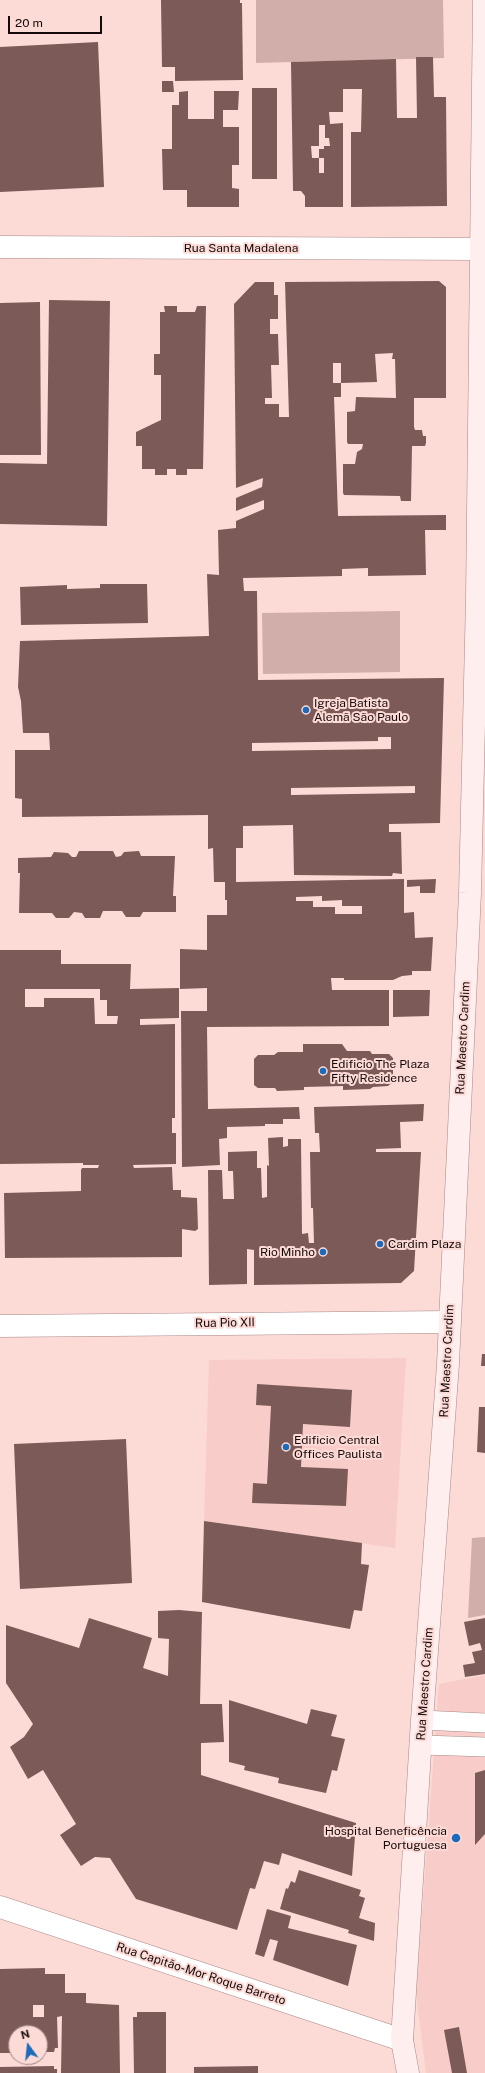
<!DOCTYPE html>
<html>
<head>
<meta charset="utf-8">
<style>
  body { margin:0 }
  #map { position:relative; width:485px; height:2073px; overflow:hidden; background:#fcdad6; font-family:"Public Sans",sans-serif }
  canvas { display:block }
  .north { position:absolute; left:8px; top:2025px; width:40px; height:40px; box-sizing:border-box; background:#fcdad6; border:1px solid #a08784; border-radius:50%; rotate:345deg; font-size:11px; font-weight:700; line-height:16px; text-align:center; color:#150a0a }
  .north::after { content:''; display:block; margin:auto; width:14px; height:18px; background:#1b6bba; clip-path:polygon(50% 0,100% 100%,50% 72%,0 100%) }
  .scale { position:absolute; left:8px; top:16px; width:94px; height:18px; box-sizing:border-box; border:2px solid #150a0a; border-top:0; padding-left:5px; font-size:12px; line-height:14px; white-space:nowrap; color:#150a0a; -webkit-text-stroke:3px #fcdad6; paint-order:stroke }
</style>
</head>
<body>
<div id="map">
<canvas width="485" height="2073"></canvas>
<div class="north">N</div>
<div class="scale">20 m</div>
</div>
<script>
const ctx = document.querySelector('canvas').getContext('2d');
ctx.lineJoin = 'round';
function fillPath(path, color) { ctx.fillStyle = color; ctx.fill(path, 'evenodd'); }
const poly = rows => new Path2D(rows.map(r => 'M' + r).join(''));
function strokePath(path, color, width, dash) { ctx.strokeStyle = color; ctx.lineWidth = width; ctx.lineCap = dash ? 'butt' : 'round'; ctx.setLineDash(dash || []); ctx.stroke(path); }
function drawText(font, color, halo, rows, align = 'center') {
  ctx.font = font + ' "Public Sans",sans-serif'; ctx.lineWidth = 4; ctx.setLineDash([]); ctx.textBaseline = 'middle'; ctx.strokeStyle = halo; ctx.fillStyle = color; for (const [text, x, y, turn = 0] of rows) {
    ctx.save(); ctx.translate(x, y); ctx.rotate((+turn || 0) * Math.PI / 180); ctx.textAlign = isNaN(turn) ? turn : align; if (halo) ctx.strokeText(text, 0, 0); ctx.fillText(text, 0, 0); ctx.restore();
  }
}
fillPath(poly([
  [406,1358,395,1548,204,1521,209,1360],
  [485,1675,485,2073,426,2073,416,1993,439,1684]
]), '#f8cdc9');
fillPath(poly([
  [256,0,443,0,444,58,256,63],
  [400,611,400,672,263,674,262,613],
  [485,1537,485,1615,468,1618,472,1538]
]), '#d2aeaa');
fillPath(poly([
  [161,0,240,0,240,3,242,3,243,80,175,81,175,67,162,67],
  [98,42,104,187,0,192,0,47],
  [416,57,433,57,434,97,446,97,447,206,351,207,351,132,361,132,362,89,343,89,343,112,329,112,330,124,343,123,343,207,305,207,305,196,301,191,293,191,291,62,396,59,397,118,417,118],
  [319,125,325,125,325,138,329,138,330,146,324,146,324,149,319,149,319,158,324,158,324,173,319,173,319,158,312,158,311,146,319,146],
  [162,81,173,81,174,92,162,92],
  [252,88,277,88,277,179,252,179],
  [188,91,188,119,214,119,214,91,239,91,238,110,223,110,223,127,239,127,239,165,232,165,232,188,239,189,239,207,187,207,187,190,163,190,162,149,172,149,172,105,179,105,179,92],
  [439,281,446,287,446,398,414,398,414,427,415,430,422,430,423,436,426,436,426,443,425,446,412,446,411,501,401,501,400,496,344,495,343,493,343,464,355,464,357,452,362,449,363,444,348,444,347,442,347,412,355,411,356,397,396,398,395,359,392,359,393,353,375,354,377,382,341,383,341,363,333,363,333,383,341,383,341,397,334,397,338,516,446,515,446,530,425,530,426,575,368,576,368,568,342,569,342,576,243,578,244,591,257,591,258,680,444,678,440,823,389,824,389,832,401,832,402,874,393,873,392,876,294,875,293,825,243,826,243,848,236,848,236,882,404,879,404,913,414,912,415,938,433,937,431,971,412,971,412,975,402,976,393,980,344,980,344,978,331,978,332,990,389,990,389,1026,207,1027,208,1109,299,1107,300,1119,283,1119,283,1124,265,1124,265,1126,227,1127,227,1138,219,1139,220,1165,182,1167,181,1011,207,1011,207,988,180,989,180,949,207,950,207,915,227,915,227,900,225,900,225,882,214,882,213,848,208,849,208,815,22,817,22,799,15,798,15,750,50,750,49,733,23,733,21,701,18,687,20,641,209,636,207,574,219,575,218,530,236,528,236,521,264,509,264,500,236,511,236,498,262,487,263,478,236,488,234,304,255,282,274,282,274,295,278,295,278,319,270,319,270,334,278,334,279,365,271,365,272,398,265,398,265,404,279,404,279,417,289,417,285,282],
  [378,737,391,737,391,749,252,751,252,743,378,741],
  [415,786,415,793,291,795,291,788],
  [322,896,322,901,342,900,342,906,362,906,362,914,335,914,335,907,313,907,313,901,296,901,296,897],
  [49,300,110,301,107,526,0,524,0,463,47,464],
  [40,302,41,455,0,455,0,303],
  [164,306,177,306,177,312,195,312,197,306,206,306,203,469,187,469,187,475,176,475,176,469,167,469,167,475,155,475,155,469,142,469,142,446,136,446,136,432,161,420,161,375,154,375,154,354,160,354,160,312,165,312],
  [100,584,147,584,148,623,21,625,20,587,67,585,67,589,100,588],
  [79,851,113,851,116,857,121,856,124,852,139,851,141,856,175,856,173,896,176,896,176,912,143,912,140,917,126,917,122,911,103,911,100,918,85,918,82,913,74,912,69,918,56,918,52,913,19,913,20,873,18,873,18,858,51,857,54,852,68,853,72,857,76,857],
  [436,879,435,893,420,893,420,886,407,887,407,880],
  [0,950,61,950,61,964,131,964,130,989,179,988,179,1018,140,1019,140,1025,175,1024,175,1118,172,1118,172,1133,176,1133,176,1164,133,1165,134,1168,172,1167,173,1190,181,1190,181,1197,197,1198,198,1229,195,1231,182,1229,182,1257,5,1258,4,1193,81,1191,81,1170,82,1168,98,1168,99,1165,83,1165,83,1163,0,1164],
  [25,989,100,989,100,1000,107,1000,107,1016,118,1016,117,1024,95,1024,94,998,44,998,44,1007,25,1007],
  [393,990,430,990,429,1016,393,1017],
  [303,1044,342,1044,347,1051,370,1051,372,1054,389,1054,393,1058,393,1082,388,1086,373,1087,370,1089,343,1090,343,1086,304,1087,304,1090,277,1091,275,1088,258,1088,254,1085,254,1059,258,1055,274,1055,278,1052,303,1052],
  [424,1104,423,1121,400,1122,401,1148,376,1149,376,1152,421,1152,414,1271,401,1283,254,1285,254,1250,247,1249,247,1284,209,1285,208,1170,222,1170,223,1199,234,1199,233,1171,228,1171,228,1152,257,1151,257,1168,261,1168,262,1198,267,1197,267,1165,269,1166,268,1138,283,1137,283,1147,288,1146,288,1139,301,1139,302,1234,308,1233,309,1243,314,1243,313,1208,311,1208,310,1152,320,1152,319,1133,315,1133,314,1107],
  [482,1354,485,1354,485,1366,481,1366],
  [257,1384,352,1390,350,1427,303,1424,301,1467,348,1469,346,1506,252,1503,253,1483,267,1484,271,1406,256,1405],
  [479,1407,485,1407,485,1453,477,1452],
  [126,1439,132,1583,20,1589,14,1444],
  [204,1521,362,1543,361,1564,369,1565,362,1611,354,1610,350,1629,202,1602],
  [179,1610,202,1612,200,1704,222,1704,224,1742,201,1743,201,1775,356,1823,352,1876,282,1853,279,1865,264,1861,255,1889,250,1888,237,1930,136,1899,110,1858,95,1857,81,1866,60,1835,76,1824,43,1770,28,1779,10,1747,24,1737,33,1724,6,1683,6,1625,79,1648,89,1618,152,1638,143,1668,168,1676,169,1639,158,1638,158,1611],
  [485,1618,485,1674,465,1677,463,1665,475,1663,472,1652,482,1650,480,1643,469,1646,464,1622],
  [229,1700,307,1724,311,1709,337,1715,331,1736,345,1739,337,1771,332,1770,326,1793,278,1783,279,1778,244,1770,245,1766,229,1762],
  [485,1770,485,1834,475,1845,475,1773],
  [299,1870,361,1890,359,1896,365,1898,359,1918,375,1923,374,1941,348,1933,349,1930,280,1909,286,1888,288,1889,291,1881,295,1883],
  [267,1909,291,1916,288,1928,357,1945,348,1986,273,1960,278,1941,270,1939,264,1957,255,1954],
  [45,1968,45,1974,65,1974,65,1993,86,1993,86,2003,119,2005,120,2073,61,2073,62,2016,57,2017,58,2048,55,2048,54,2052,40,2052,40,2033,16,2033,16,2053,0,2053,0,1969],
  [33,2005,44,2005,44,2017,33,2017],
  [137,2012,166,2012,166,2073,134,2073,133,2017,137,2017],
  [459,2027,467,2073,452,2073,444,2030],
  [54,2066,54,2069,57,2069,57,2073,0,2073,0,2067],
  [258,2066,258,2073,194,2073,194,2067]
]), '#7b5a58');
const service = poly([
  [422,1720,485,1723],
  [422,1745,485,1747]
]);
const minor = poly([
  [0,247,482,249],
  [0,1326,449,1322],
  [0,1907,402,2040]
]);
const secondary = poly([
  [408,2073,402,2040,422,1720,448,1364,470,893,477,598,484,0]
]);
strokePath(service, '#a88886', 20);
strokePath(minor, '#a88886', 23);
strokePath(secondary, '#a88886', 23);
strokePath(service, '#fff', 19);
strokePath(minor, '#fff', 22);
strokePath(secondary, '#feeeed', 22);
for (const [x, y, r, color] of [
  [306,710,4,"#1b6bba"],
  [323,1071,4,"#1b6bba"],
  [380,1244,4,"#1b6bba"],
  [323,1252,4,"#1b6bba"],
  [286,1447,4,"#1b6bba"],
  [456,1838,5,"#1b6bba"]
]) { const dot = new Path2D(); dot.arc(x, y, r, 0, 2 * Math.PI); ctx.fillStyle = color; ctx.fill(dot); strokePath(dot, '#fcdad6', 1.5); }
drawText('12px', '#150a0a', '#fcdad6', [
  ["Rua Santa Madalena",241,248],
  ["Rua Maestro Cardim",463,1038,-87],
  ["Rua Pio XII",225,1323,-1],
  ["Rua Maestro Cardim",447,1361,-87],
  ["Rua Maestro Cardim",425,1684,-86],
  ["Rua Capitão-Mor Roque Barreto",201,1974,18]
]);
drawText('12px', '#150a0a', '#fcdad6', [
  ["Igreja Batista",314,703],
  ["Alemã São Paulo",314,717],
  ["Edificio The Plaza",331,1064],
  ["Fifty Residence",331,1078],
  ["Cardim Plaza",388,1244],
  ["Rio Minho",315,1252,"right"],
  ["Edificio Central",294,1440],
  ["Offices Paulista",294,1454],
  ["Hospital Beneficência",447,1831,"right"],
  ["Portuguesa",447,1845,"right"]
], 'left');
</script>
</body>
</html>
